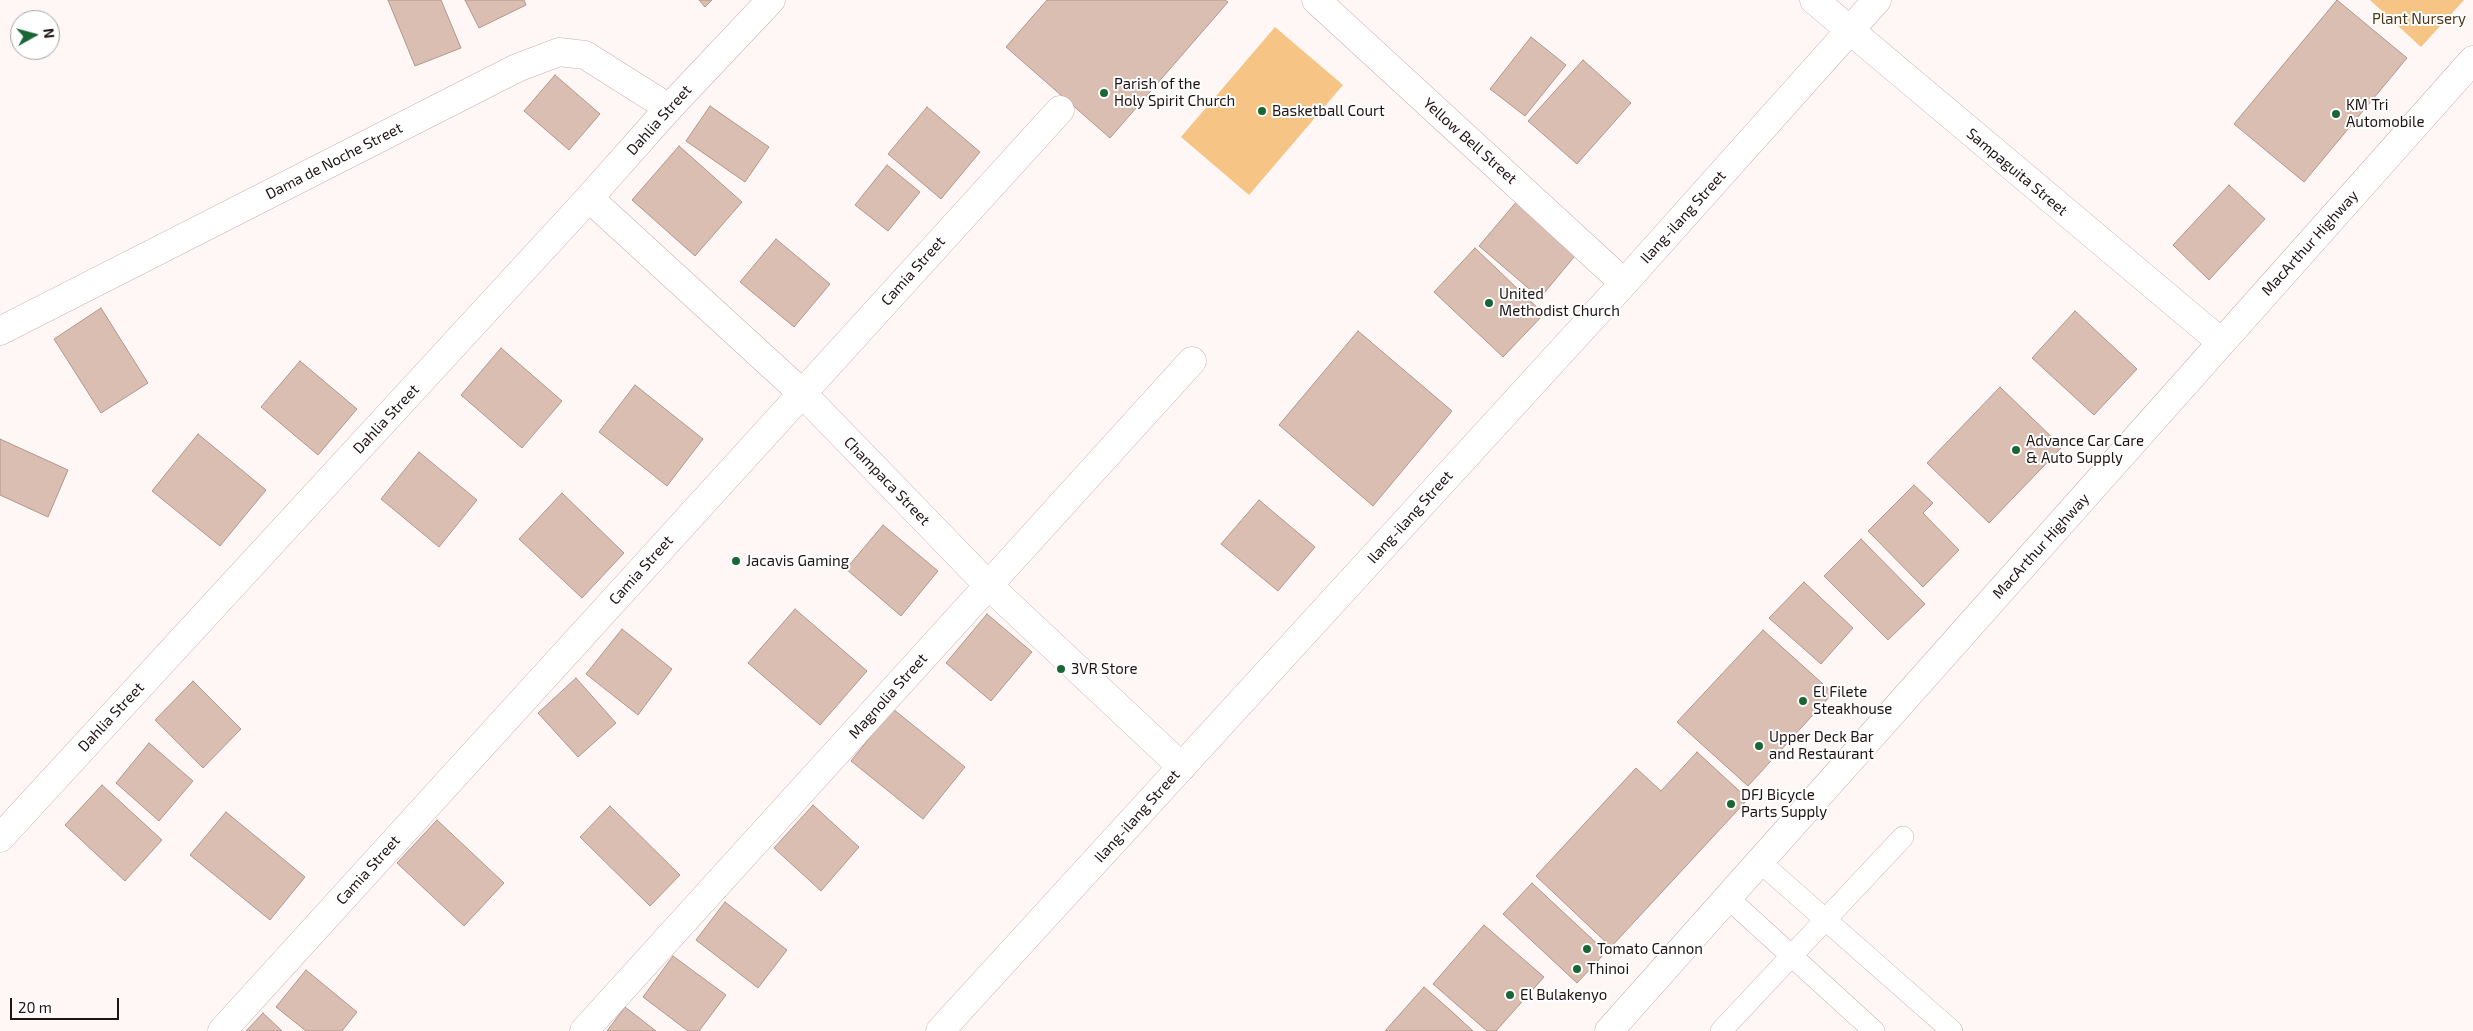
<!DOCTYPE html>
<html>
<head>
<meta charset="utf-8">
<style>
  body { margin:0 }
  #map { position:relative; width:2473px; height:1031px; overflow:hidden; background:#fef7f6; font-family:"Exo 2",sans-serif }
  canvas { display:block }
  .north { position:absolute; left:10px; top:10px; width:50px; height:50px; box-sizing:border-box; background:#fff; border:1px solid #a6a1a1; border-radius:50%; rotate:83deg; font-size:14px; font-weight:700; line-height:20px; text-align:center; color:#201414 }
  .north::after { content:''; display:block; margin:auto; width:18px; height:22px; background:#1a6635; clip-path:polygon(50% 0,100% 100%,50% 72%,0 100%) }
  .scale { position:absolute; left:10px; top:998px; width:109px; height:22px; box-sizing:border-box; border:2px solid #201414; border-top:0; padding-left:6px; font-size:15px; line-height:18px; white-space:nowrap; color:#201414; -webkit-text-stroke:4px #fff; paint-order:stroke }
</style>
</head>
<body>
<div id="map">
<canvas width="2473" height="1031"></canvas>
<div class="north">N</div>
<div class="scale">20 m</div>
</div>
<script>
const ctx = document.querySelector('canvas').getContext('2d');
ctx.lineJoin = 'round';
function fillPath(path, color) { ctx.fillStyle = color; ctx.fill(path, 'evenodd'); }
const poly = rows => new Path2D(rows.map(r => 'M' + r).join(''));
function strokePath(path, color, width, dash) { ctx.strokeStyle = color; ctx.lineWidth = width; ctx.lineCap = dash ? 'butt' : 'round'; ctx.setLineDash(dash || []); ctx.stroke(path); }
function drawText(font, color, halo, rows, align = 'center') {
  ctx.font = font + ' "Exo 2",sans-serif'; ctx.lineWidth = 4; ctx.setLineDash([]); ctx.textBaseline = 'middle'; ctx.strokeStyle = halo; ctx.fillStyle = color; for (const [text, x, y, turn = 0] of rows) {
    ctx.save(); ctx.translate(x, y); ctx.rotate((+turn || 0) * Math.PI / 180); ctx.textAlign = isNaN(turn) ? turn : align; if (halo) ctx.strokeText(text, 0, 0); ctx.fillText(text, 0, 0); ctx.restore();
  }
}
fillPath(poly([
  [2370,0,2464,0,2421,47],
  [1275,27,1343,85,1249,195,1181,137]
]), '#f6c485');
const building = poly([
  [388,0,441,0,461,48,415,66,388,0],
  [465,0,524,0,526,5,479,28,465,0],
  [699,0,712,0,705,7,699,0],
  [1047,0,1225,0,1228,2,1110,138,1006,47,1047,0],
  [2337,0,2407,58,2304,182,2234,124,2337,0],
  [1531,37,1566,65,1525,116,1490,89,1531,37],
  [1583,60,1631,103,1577,164,1528,121,1583,60],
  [555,75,600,114,569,150,524,111,555,75],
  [710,106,769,147,745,182,686,141,710,106],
  [927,107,980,152,941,199,888,154,927,107],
  [679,146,742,202,695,256,632,200,679,146],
  [887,165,920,192,888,231,855,205,887,165],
  [2229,185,2265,219,2209,280,2173,245,2229,185],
  [1518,200,1579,251,1540,298,1479,246,1518,200],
  [776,239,830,284,794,327,740,282,776,239],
  [1475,248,1544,314,1503,357,1434,292,1475,248],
  [101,308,148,383,101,413,54,339,101,308],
  [2075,311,2137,369,2094,415,2032,358,2075,311],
  [1358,331,1452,411,1373,506,1279,425,1358,331],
  [501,348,562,401,522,448,461,395,501,348],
  [300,361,357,409,318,455,261,407,300,361],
  [635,385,703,439,667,486,599,432,635,385],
  [2000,387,2062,447,1989,523,1927,463,2000,387],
  [198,434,266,490,220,546,152,491,198,434],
  [0,439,68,470,48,517,0,495,0,439],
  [419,452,477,500,439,547,381,499,419,452],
  [1914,485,1933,503,1923,513,1959,550,1923,587,1868,531,1914,485],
  [562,493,624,553,582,598,519,539,562,493],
  [1259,500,1315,547,1278,591,1221,544,1259,500],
  [883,525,938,571,901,616,846,569,883,525],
  [1861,539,1925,604,1888,640,1824,576,1861,539],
  [1804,582,1853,628,1821,664,1769,618,1804,582],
  [795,609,867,671,820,725,748,663,795,609],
  [987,614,1032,652,991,701,946,663,987,614],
  [622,629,672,669,638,715,586,674,622,629],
  [1763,630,1833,693,1748,786,1677,722,1763,630],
  [576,678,616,723,578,757,538,713,576,678],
  [193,681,241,729,203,768,155,720,193,681],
  [893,709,965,767,923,819,851,761,893,709],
  [149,743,193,781,159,821,116,783,149,743],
  [1697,752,1748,799,1611,947,1536,876,1636,768,1661,791,1697,752],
  [102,785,162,840,125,881,65,825,102,785],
  [813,805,859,847,821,891,774,848,813,805],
  [610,806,680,875,650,906,580,837,610,806],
  [226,812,305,877,270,920,190,855,226,812],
  [437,820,504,883,464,926,397,863,437,820],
  [1532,883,1606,952,1577,983,1503,914,1532,883],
  [725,902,787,950,758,988,696,940,725,902],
  [1484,925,1544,977,1496,1031,1487,1031,1433,984,1484,925],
  [673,956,726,995,699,1031,688,1031,643,997,673,956],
  [306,970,357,1012,342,1031,306,1031,276,1007,306,970],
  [1424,987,1449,1009,1473,1031,1385,1031,1424,987],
  [625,1007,656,1031,607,1031,625,1007],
  [263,1013,282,1031,246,1031,263,1013]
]);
fillPath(building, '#dabeb1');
strokePath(building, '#b2978a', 1);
const service = poly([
  [1760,862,1952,1031],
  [1728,898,1874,1031],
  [1721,1031,1903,837]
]);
const minor = poly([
  [1316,0,1624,283],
  [1814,0,2221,342],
  [589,198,802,393,988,585,1182,767],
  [0,331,517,68,559,52,585,55,669,108],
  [0,838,589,198,669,108,771,0],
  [222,1031,1060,110],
  [584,1031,1192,361],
  [940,1031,1624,283,1877,0]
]);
const trunk = poly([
  [1609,1031,2473,60]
]);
strokePath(service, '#cfafae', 22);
strokePath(minor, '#cfafae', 29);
strokePath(trunk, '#cfafae', 29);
strokePath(service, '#fff', 21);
strokePath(minor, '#fff', 28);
strokePath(trunk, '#fff', 28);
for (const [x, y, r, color] of [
  [1104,93,5,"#1a6635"],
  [1262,111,5,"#1a6635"],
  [2336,114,5,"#1a6635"],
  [1489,303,5,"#1a6635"],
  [2016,450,5,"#1a6635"],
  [736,561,5,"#1a6635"],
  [1061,669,5,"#1a6635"],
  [1803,701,5,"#1a6635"],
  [1759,746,5,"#1a6635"],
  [1731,804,5,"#1a6635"],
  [1587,949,5,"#1a6635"],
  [1577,969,5,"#1a6635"],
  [1510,995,5,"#1a6635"]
]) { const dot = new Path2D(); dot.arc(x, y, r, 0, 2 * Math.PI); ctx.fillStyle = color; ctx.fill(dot); strokePath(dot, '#fff', 2); }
drawText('15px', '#4e3616', '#fff', [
  ["Plant Nursery",2419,19]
]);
drawText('15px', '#201414', '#fff', [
  ["Parish of the",1114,84],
  ["Holy Spirit Church",1114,101],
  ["KM Tri",2346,105],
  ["Automobile",2346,122],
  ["Basketball Court",1272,111],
  ["United",1499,294],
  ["Methodist Church",1499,311],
  ["Advance Car Care",2026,441],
  ["& Auto Supply",2026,458],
  ["Jacavis Gaming",746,561],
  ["3VR Store",1071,669],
  ["El Filete",1813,692],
  ["Steakhouse",1813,709],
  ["Upper Deck Bar",1769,737],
  ["and Restaurant",1769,754],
  ["DFJ Bicycle",1741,795],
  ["Parts Supply",1741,812],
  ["Tomato Cannon",1597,949],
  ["Thinoi",1587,969],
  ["El Bulakenyo",1520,995]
], 'left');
drawText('15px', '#201414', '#fff', [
  ["Dahlia Street",659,120,-48],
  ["Yellow Bell Street",1470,141,42],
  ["Dama de Noche Street",334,161,-27],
  ["Sampaguita Street",2017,172,40],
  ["Ilang-ilang Street",1683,217,-48],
  ["MacArthur Highway",2310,243,-48],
  ["Camia Street",913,271,-48],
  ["Dahlia Street",386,419,-47],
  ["Champaca Street",887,481,46],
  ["Ilang-ilang Street",1410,517,-48],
  ["MacArthur Highway",2041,546,-48],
  ["Camia Street",641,570,-48],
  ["Magnolia Street",888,696,-48],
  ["Dahlia Street",111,717,-47],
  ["Ilang-ilang Street",1137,816,-48],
  ["Camia Street",368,870,-48]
]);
</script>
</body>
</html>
